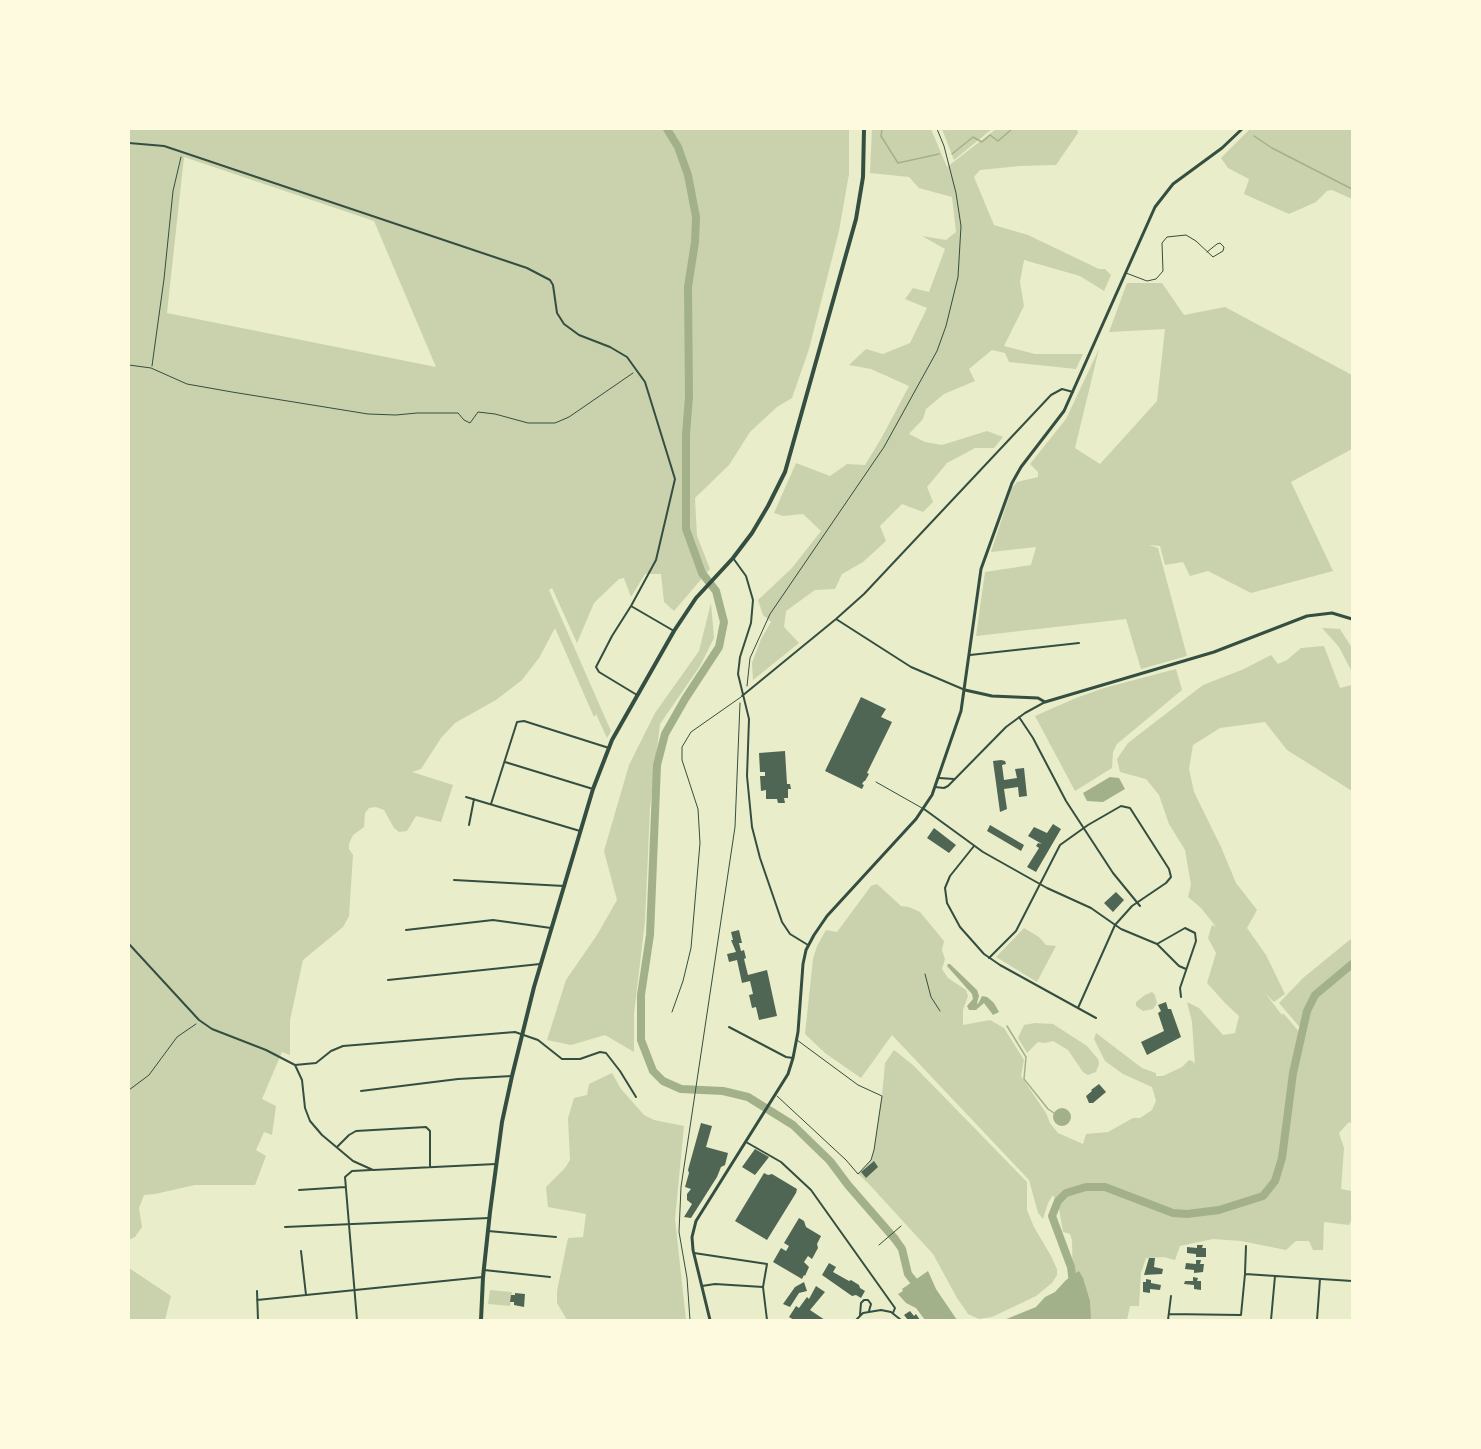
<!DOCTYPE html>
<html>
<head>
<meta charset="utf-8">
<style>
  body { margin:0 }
  #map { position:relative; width:1481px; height:1449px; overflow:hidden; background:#e9edc9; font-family:"DejaVu Sans",sans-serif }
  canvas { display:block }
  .frame { position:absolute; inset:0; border:130px solid #fefae0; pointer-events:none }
</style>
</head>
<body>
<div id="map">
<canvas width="1481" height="1449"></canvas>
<div class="frame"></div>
</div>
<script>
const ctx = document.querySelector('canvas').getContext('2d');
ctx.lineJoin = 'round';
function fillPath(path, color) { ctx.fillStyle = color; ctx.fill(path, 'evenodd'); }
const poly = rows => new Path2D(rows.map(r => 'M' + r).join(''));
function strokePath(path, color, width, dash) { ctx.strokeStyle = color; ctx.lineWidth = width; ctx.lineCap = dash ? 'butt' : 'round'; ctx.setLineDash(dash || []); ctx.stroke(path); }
fillPath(poly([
  [129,129,849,129,849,174,839,231,809,349,792,398,777,407,750,432,729,465,695,498,697,536,710,569,674,611,664,602,661,574,645,574,631,597,624,578,619,579,594,603,577,643,552,588,549,590,611,731,607,738,596,714,594,717,555,628,539,658,522,680,496,700,455,723,441,738,421,769,412,772,453,785,441,822,416,816,407,831,399,832,394,828,384,810,376,807,369,808,365,813,364,827,353,835,349,844,349,849,353,855,349,916,343,927,303,960,290,1020,290,1055,282,1052,262,1099,276,1106,272,1135,264,1132,256,1150,266,1156,255,1185,195,1185,155,1194,144,1195,139,1208,142,1227,135,1237,129,1240],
  [184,157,374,221,436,367,167,313],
  [872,129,931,129,947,167,996,129,1077,129,1078,133,1056,165,1020,166,980,170,974,177,994,225,1028,235,1099,269,1105,269,1111,275,1104,291,1080,276,1024,260,1020,282,1024,306,1004,346,1035,354,1083,354,1076,369,1009,362,1005,353,992,350,969,369,975,381,944,394,926,409,923,419,909,434,925,442,942,445,987,431,1003,437,994,448,975,448,947,463,927,487,933,502,923,512,902,504,880,526,886,541,863,562,842,574,835,589,815,590,786,611,784,627,799,643,753,680,752,663,761,639,771,622,763,615,758,600,792,568,821,531,803,514,783,516,774,513,796,463,830,476,847,464,865,465,882,437,909,386,871,369,849,365,866,349,883,354,910,343,927,308,905,299,913,288,929,292,945,249,922,236,946,240,956,232,952,197,919,188,909,177,870,173],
  [942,129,992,129,954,160],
  [1250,129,1352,129,1352,199,1332,190,1327,191,1316,202,1289,214,1244,194,1249,179,1228,168,1221,158],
  [1127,283,1162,283,1184,315,1225,307,1352,375,1352,449,1291,482,1333,571,1251,593,1208,571,1190,576,1183,562,1165,565,1160,546,1149,545,1158,548,1187,656,1141,669,1126,619,976,636,985,572,1031,565,1036,547,991,552,1012,488,1017,482,1038,477,1038,472,1030,464,1066,419,1099,349,1075,448,1100,464,1157,401,1165,329,1109,332],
  [711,603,714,638,700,666,660,724,650,808,645,921,634,1014,634,1052,605,1035,571,1045,547,1040,566,980,597,935,617,900,604,851,629,765,655,713,699,651],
  [1322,628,1340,629,1352,648,1352,672,1339,647],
  [1324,646,1340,688,1352,685,1352,791,1287,750,1265,722,1220,728,1193,745,1189,769,1194,792,1221,847,1236,883,1257,910,1247,928,1266,955,1285,994,1274,1002,1265,993,1282,1015,1283,1013,1302,1035,1303,1031,1279,1003,1303,978,1352,938,1352,1124,1349,1122,1339,1133,1344,1148,1341,1189,1352,1191,1352,1219,1349,1225,1324,1222,1323,1250,1313,1250,1309,1241,1296,1241,1286,1250,1241,1241,1213,1239,1180,1246,1175,1260,1164,1257,1146,1258,1141,1273,1139,1306,1130,1306,1127,1320,1091,1320,1073,1301,1072,1240,1070,1234,1063,1232,1059,1209,1053,1195,1048,1203,1043,1219,1038,1213,1029,1180,892,1035,861,1078,825,1053,805,1034,813,959,817,946,826,930,837,932,871,886,877,884,901,906,909,907,920,912,944,941,942,950,945,959,942,969,948,978,966,990,968,996,963,1010,963,1025,990,1020,1004,1028,1024,1060,1021,1076,1046,1113,1050,1123,1058,1133,1083,1144,1086,1134,1108,1132,1133,1118,1140,1118,1152,1110,1156,1101,1152,1087,1123,1074,1105,1061,1094,1039,1096,1033,1142,1068,1156,1073,1156,1076,1163,1076,1182,1067,1189,1060,1194,1062,1195,1066,1192,1022,1187,1002,1199,1008,1223,1035,1235,1033,1239,1016,1226,1004,1207,983,1216,953,1208,938,1212,925,1216,927,1201,908,1188,897,1191,885,1185,850,1169,824,1159,795,1146,779,1120,772,1117,759,1128,743,1203,685,1244,669,1271,655,1278,664,1287,660,1301,648],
  [1176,669,1182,690,1117,744,1113,752,1112,768,1075,791,1035,716,1076,698,1104,688],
  [1024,928,1039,937,1046,945,1056,946,1037,982,996,957],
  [1152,992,1155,995,1157,1003,1153,1009,1143,1011,1136,1006,1136,1002,1145,995],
  [1035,1023,1053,1024,1087,1046,1098,1059,1099,1064,1096,1072,1088,1075,1083,1072,1068,1050,1053,1041,1044,1043,1038,1042,1027,1053,1018,1038,1024,1025],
  [894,1050,913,1065,1027,1182,1027,1210,1034,1227,1051,1256,1057,1269,1057,1275,1052,1283,1036,1296,992,1317,979,1319,968,1314,957,1298,933,1254,868,1183,858,1174,871,1160,874,1150,882,1096,885,1063],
  [612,1073,621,1089,644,1115,654,1120,684,1126,675,1219,686,1320,567,1320,557,1303,557,1291,568,1238,583,1237,586,1214,548,1207,546,1187,565,1168,570,1160,568,1118,574,1098,587,1095,589,1084],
  [129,1268,171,1296,165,1320,129,1320],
  [490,1290,512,1292,510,1306,488,1304]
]), '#cad2ad');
fillPath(poly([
  [1110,777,1119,778,1125,789,1103,802,1087,801,1083,793],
  [948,964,950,964,977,990,979,996,977,1003,978,1004,982,996,987,997,994,1003,999,1012,993,1015,984,1003,976,1010,969,1010,967,1006,973,999,972,994,947,966],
  '1053 1117a9 9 0 1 1 18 0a9 9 0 1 1-18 0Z',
  [928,1271,936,1289,957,1320,925,1320,916,1308,906,1303,898,1294,903,1291,902,1289],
  [1079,1271,1083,1278,1090,1301,1091,1320,1004,1320,1036,1307,1045,1297,1055,1292,1066,1280]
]), '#a3b18a');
strokePath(poly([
  [882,129,881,136,898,163,939,154],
  [1254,136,1272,148,1352,189],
  [952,154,973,137,982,142,990,135,998,141,1012,129],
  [1007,1026,1026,1057,1024,1079,1048,1109,1054,1113]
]), '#a3b18a', 1.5);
strokePath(poly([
  [667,129,678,147,688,175,696,217,695,242,688,287,689,397,686,434,686,529,702,573,716,591,724,622,719,647,685,699,665,734,657,765,650,935,641,995,641,1040,653,1071,663,1081,681,1089,723,1091,748,1097,793,1125,830,1161,848,1185,895,1239,902,1249,908,1274,920,1289],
  [1073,1283,1071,1267,1052,1216,1058,1201,1066,1193,1086,1187,1105,1187,1173,1213,1187,1214,1219,1210,1263,1196,1275,1181,1282,1158,1293,1073,1307,1011,1315,995,1352,964]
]), '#a3b18a', 8);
fillPath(poly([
  [861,697,886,709,881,717,892,722,867,773,869,774,865,781,864,781,862,784,864,785,862,789,825,771],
  [785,751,787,784,790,784,791,789,788,789,788,798,784,798,785,803,778,803,777,799,766,799,766,790,761,791,760,776,765,776,765,772,760,772,759,753],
  [1001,760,1005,761,1006,764,1002,765,1004,780,1017,778,1015,769,1024,768,1027,796,1019,797,1018,787,1004,789,1007,809,1000,812,993,761],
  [1053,824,1061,829,1036,872,1027,867,1039,848,1036,846,1038,843,1042,844,1028,836,1034,827,1047,833],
  [990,825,1024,845,1021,851,987,831],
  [934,828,956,845,949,853,927,838],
  [1116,892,1124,900,1113,912,1104,903],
  [739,930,742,943,739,943,741,951,744,950,746,958,744,959,748,975,767,970,777,1016,759,1020,756,1007,752,1008,749,995,753,994,750,981,742,983,737,960,729,962,727,954,736,952,731,940,733,940,731,932],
  [1166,1002,1168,1009,1171,1009,1181,1037,1147,1055,1141,1042,1164,1031,1158,1013,1161,1011,1158,1005],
  [1099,1084,1106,1092,1093,1103,1089,1103,1086,1096,1092,1091,1091,1090],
  [701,1123,712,1126,706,1147,728,1153,725,1165,721,1167,717,1177,691,1218,684,1217,692,1204,687,1200,687,1194,691,1189,685,1187,689,1173,688,1170],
  [755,1149,769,1157,755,1175,742,1167],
  [874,1161,878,1167,866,1178,861,1172],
  [764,1173,768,1175,772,1174,797,1189,796,1193,767,1240,735,1221],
  [799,1218,804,1221,806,1227,821,1236,817,1244,818,1248,812,1259,808,1256,804,1262,809,1267,805,1276,804,1275,802,1279,773,1262,781,1248,786,1251,789,1246,784,1243],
  [1197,1245,1203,1245,1202,1248,1206,1248,1206,1257,1196,1257,1196,1254,1187,1253,1187,1247,1197,1248],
  [1149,1258,1155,1258,1154,1267,1163,1269,1162,1274,1144,1275],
  [1196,1260,1201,1260,1200,1264,1204,1264,1203,1272,1194,1273,1194,1270,1185,1269,1186,1263,1196,1264],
  [829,1263,836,1267,833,1272,849,1281,851,1280,859,1285,860,1288,865,1291,861,1298,856,1295,852,1296,822,1275],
  [1193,1277,1198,1278,1197,1281,1201,1281,1201,1290,1194,1289,1194,1285,1184,1284,1185,1281,1193,1281],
  [1146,1279,1151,1280,1151,1283,1161,1285,1160,1290,1150,1289,1150,1293,1143,1292,1143,1282,1146,1282],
  [804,1282,807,1291,799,1293,790,1307,783,1304,795,1287],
  [816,1286,825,1292,810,1310,825,1320,794,1320,789,1317,796,1306,799,1308,807,1297,809,1299],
  [515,1293,525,1294,524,1307,514,1305,514,1302,510,1302,511,1295,515,1295],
  [910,1311,914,1316,916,1314,920,1320,908,1320,904,1315]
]), '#4f6655');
strokePath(poly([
  [129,365,151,368,187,384,232,392,368,414,396,415,417,413,458,413,464,420,470,423,478,412,495,414,528,423,555,423,569,417,633,373],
  [152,366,164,279,173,191,181,157],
  [747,686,750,658,770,614,884,447,937,351,946,326,958,277,961,226,956,193,944,146,937,129],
  [925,974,931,997,940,1011],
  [129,1090,149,1075,177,1037,196,1024],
  [879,1245,901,1226],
  [690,1320,687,1278,679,1232,681,1187,735,827,740,703]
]), '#344e41', 1);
strokePath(poly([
  [1126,273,1147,281,1156,279,1163,271,1162,243,1167,237,1186,235,1196,241,1213,257,1223,251,1224,247,1220,243,1217,244,1207,252],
  [876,782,922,808],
  [672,1012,683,981,691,948,700,843,698,809,682,760,682,747,691,732,741,697],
  [777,1096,846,1160,858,1174,871,1160,874,1150,882,1096,858,1085,797,1040]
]), '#344e41', 1);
strokePath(poly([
  [129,143,164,146,182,152,527,268,550,280,553,285,557,313,564,324,579,335,610,347,627,357,645,382,675,479,656,560,631,606],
  [733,558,746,576,753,600,751,623,740,657,738,674,749,719,747,776,752,827,760,858,782,922,790,934,808,945],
  [836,619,911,667,965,690],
  [970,655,1079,643],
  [637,695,599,672,596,667,612,636,631,606,674,631],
  [742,696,836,619,864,594,1051,395,1062,389,1073,392],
  [1019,717,1033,738,1066,801,1113,873,1140,906],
  [505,762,593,789],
  [939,778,954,779],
  [935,787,944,788,948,786,1006,727,1025,713,1045,702],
  [466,797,580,831],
  [491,804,517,722,524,721,609,748],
  [924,809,983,852,1047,888,1091,908,1121,929,1157,944],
  [469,825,474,799],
  [974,846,950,876,945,888,947,903,960,927,984,954,1000,965,1096,1018],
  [454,880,564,886],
  [406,930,493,920,551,928],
  [129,944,199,1020,212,1029,266,1050,295,1065,302,1080,305,1108,310,1121,322,1135,353,1161,373,1170,496,1164],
  [989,958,1016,931,1060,845,1088,825,1121,806,1130,808,1169,869,1171,877,1166,883,1132,906,1115,925,1078,1008],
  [388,980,540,964],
  [1181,997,1180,988,1196,941,1195,933,1185,928,1157,944,1179,966,1186,969],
  [729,1027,786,1057,793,1058],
  [295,1065,316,1063,331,1051,343,1046,515,1032,538,1040,562,1059,580,1059,600,1052,606,1053,620,1071,636,1097],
  [361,1091,458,1079,512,1076],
  [746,1142,781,1162,811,1190,895,1308,893,1313],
  [337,1147,349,1135,356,1131,426,1127,430,1131,430,1166],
  [299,1190,345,1187],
  [285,1227,489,1218],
  [488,1231,556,1237],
  [301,1251,306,1295],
  [694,1253,767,1264,763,1287,767,1320],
  [484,1270,550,1277],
  [1245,1273,1246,1246],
  [702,1286,715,1284,763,1287],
  [257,1291,258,1320],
  [257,1300,483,1277],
  [1169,1314,1241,1315,1245,1274,1352,1281],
  [860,1315,861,1303,864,1300,868,1300,871,1304,869,1311],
  [357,1320,345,1177,352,1171,371,1170],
  [856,1320,863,1313,881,1310,891,1312,901,1320],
  [1168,1320,1171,1296],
  [1271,1320,1275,1276],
  [1317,1320,1320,1279]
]), '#344e41', 2);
strokePath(poly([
  [965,690,992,696,1038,698,1045,702,1214,652,1307,616,1332,613,1352,619]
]), '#344e41', 3);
strokePath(poly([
  [710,1320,693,1250,692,1237,696,1221,788,1074,793,1058,798,1032,803,964,806,950,814,935,827,916,916,819,932,795,961,711,981,569,1012,483,1021,467,1064,411,1155,207,1173,184,1222,148,1242,129]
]), '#344e41', 3);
strokePath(poly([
  [481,1320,483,1277,490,1212,502,1122,512,1076,534,987,593,789,612,740,674,631,696,598,733,558,752,533,768,506,785,472,856,219,863,177,864,129]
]), '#344e41', 4);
</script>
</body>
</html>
